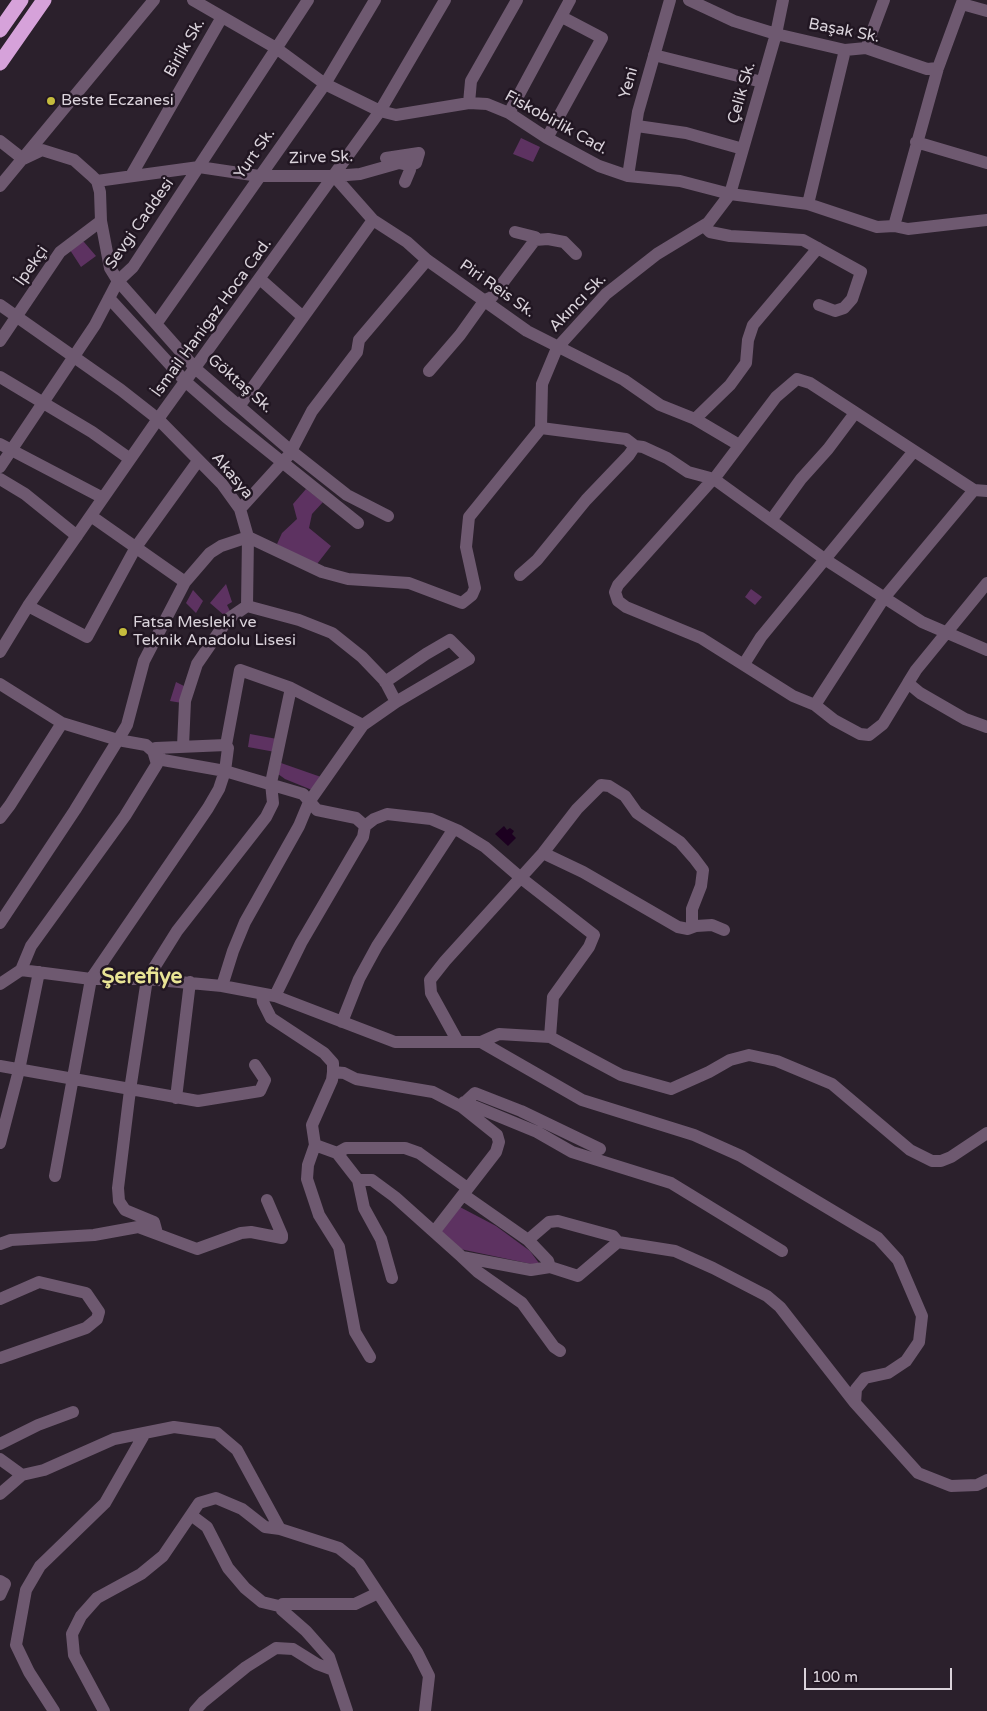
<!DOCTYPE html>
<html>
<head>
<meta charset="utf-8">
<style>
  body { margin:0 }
  #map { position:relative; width:987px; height:1711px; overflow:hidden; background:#2b202c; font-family:"Varela Round",sans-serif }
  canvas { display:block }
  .scale { position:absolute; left:804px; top:1668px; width:148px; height:22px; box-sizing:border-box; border:2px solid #dad3db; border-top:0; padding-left:6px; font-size:15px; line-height:18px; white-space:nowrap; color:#dad3db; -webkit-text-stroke:4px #211622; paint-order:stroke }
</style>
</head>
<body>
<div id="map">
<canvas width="987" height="1711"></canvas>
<div class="scale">100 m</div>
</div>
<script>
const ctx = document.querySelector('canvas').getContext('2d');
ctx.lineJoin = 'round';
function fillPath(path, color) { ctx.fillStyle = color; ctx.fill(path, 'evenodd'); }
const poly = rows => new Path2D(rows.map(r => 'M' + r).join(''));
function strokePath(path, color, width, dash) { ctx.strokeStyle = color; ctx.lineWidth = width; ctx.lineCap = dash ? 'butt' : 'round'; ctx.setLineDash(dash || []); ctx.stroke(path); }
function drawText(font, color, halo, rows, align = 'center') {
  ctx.font = font + ' "Varela Round",sans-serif'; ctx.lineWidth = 5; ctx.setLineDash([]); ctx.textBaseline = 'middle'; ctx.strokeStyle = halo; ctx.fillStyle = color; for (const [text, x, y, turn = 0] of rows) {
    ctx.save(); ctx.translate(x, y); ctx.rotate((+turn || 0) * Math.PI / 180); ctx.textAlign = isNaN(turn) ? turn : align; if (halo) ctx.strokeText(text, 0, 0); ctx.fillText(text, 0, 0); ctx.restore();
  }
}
fillPath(poly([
  [521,138,540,147,533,162,513,154],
  [79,242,84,242,96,256,81,267,70,250],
  [306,489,323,502,312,514,309,528,331,546,317,564,293,554,277,544,282,533,297,519,293,504],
  [226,584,232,602,227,605,231,613,225,616,210,603],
  [751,589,762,597,755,605,745,597],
  [193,590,203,601,196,613,186,603],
  [176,682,186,687,182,703,170,701],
  [250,734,277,739,275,752,248,747],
  [281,763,321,777,312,790,285,779,278,774],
  [458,1206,496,1226,530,1251,541,1266,460,1249,439,1230]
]), '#5d3261');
fillPath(poly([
  [504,826,507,830,510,828,514,831,512,834,516,838,508,846,495,834]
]), '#1c0020');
strokePath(poly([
  [193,0,276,48,325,84,380,111,396,115,469,103,487,104,509,113,547,138,599,166,628,176,680,181,730,194,808,204,877,227,894,226,908,229,987,220],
  [689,0,734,21,776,34,845,50,866,48,927,69,938,68],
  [962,4,987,11],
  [866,48,884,0],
  [654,55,762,82],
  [469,103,471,81,517,0],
  [509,113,570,0],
  [637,126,686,133,743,149],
  [547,138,602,38,562,17],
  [0,141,23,159,42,150,74,160,92,176,97,181,100,192,101,221,110,268,118,281,196,369,290,450,347,495,388,516],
  [916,142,987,163],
  [386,158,419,153,416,163,409,166],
  [132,174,222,17],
  [334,176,373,220,407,242,427,260,527,331,624,380,660,405,695,419,739,445],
  [628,176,638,112,670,0],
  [97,181,199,167,259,176,334,176,360,174,399,163,408,165,410,170,405,182],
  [0,186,154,0],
  [808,204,845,50],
  [704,226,710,232,730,236,803,240,861,272,852,299,844,308,835,311,819,305],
  [894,226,938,68,963,0],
  [535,240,548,239,564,242,576,254],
  [260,279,303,317],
  [109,298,186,382,226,417,358,523],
  [0,305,121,390,158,419,222,484,240,509,248,537,322,572,348,579,409,583,462,603,472,595,475,588,466,547,469,517,541,428,542,384,557,348,606,294,657,254,708,223,730,194,776,34,783,0],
  [156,324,325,84,375,0],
  [0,341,60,252,101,221],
  [429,371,460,335,485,300,492,297,535,240,535,237,515,232],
  [0,377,92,432,130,459],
  [240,405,373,220],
  [695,419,730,385,746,363,748,340,753,325,818,248],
  [541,428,626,439,635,446,643,447,667,458,688,472,714,479,826,560,922,622,987,650],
  [0,444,103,498],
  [0,467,95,325,118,281,133,267,308,0],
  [0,479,25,494,77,536],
  [713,479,618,585,615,592,618,601,626,607,701,638,793,696,815,705,884,598,974,490,810,383,797,379,776,397,714,479],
  [974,490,987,491],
  [240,509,289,455,312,411,357,352,359,340,427,260],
  [91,516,185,582],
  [772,519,801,479,828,449,855,413],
  [520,575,537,560,586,500,629,455,635,446],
  [987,583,916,670,908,683,920,693,965,719,987,727],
  [28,606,87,637,136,547,198,461],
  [247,606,248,537,221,546,210,553,185,582,144,661,127,725,118,740,146,745,163,760,225,771,303,794,317,810,356,818,365,826],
  [0,652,28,606,158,419,380,111,445,0],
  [744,664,761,637,914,451],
  [0,684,62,723,118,740,75,810,0,923],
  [815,705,834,720,860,734,869,735,883,724,908,683],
  [183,746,185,701,197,664,228,619,247,606,299,620,332,633,362,657,385,681,396,702],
  [0,818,10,805,62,723],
  [543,853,583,872,678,927,688,929,696,926],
  [21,970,31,946,125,816,157,764,154,754,156,748,226,745],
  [0,984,21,970,91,979,147,979,222,986,275,996,395,1042,481,1042,582,1100,694,1135,741,1156,878,1238,898,1260,922,1316,919,1342,906,1361,888,1373,865,1378,856,1389,855,1403,918,1473,951,1486,977,1485,987,1480],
  [222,986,233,951,245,922,299,826,309,802,363,725,396,702,469,659,450,640,426,654,385,682],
  [262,994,263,1002,271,1018,324,1053,333,1063,333,1072],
  [275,996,301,943,363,837,365,826,374,819,387,814,431,819,459,831,485,847,521,878,594,935,589,947,553,997,550,1037],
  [342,1022,359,979,377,946,453,830],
  [458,1042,431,993,430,980,445,961,543,853,577,809,601,785,609,786,625,796,637,813,680,842,694,858,703,870,701,886,692,909,692,923,696,926,712,925,724,930],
  [481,1042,499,1034,550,1037,621,1075,671,1089,709,1072,730,1060,749,1055,777,1061,832,1084,910,1150,932,1161,941,1161,951,1157,987,1133],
  [0,1066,198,1101,260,1091,265,1080,255,1065],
  [176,1098,190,982],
  [464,1102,537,1132,572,1152,671,1183,782,1251],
  [461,1106,475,1093,521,1111,600,1149],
  [0,1143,19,1070,39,972],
  [315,1145,337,1153,346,1148,405,1148,419,1153,466,1187],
  [337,1153,358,1180,364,1208,381,1239,392,1278],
  [55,1176,91,979,208,808,219,789,225,771,228,748,226,745,240,670,291,688,363,725],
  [358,1180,372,1180,395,1197,462,1257,531,1270,550,1267,578,1276,618,1242],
  [466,1187,465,1194,468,1198,528,1240,548,1261,550,1267],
  [157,1233,154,1222,125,1210,119,1201,118,1188,130,1090,147,979,177,931,266,817,273,803,271,783,291,688],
  [528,1240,549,1222,558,1221,613,1236,618,1242,675,1251,713,1268,767,1296,780,1307,855,1403],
  [0,1244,11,1240,94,1235,138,1227,197,1249,241,1233,251,1232,282,1238,282,1235,267,1200],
  [462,1257,478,1272,522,1303,554,1347,560,1351],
  [0,1299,39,1282,86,1293,99,1312,97,1319,86,1328,0,1358],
  [370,1357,355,1332,339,1247,319,1215,307,1179,308,1165,315,1145,312,1125,332,1080,333,1072,344,1073,356,1079,433,1092,462,1107,497,1135,499,1142,496,1152,434,1232],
  [0,1444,38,1425,73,1412],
  [0,1459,22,1475,44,1470,114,1439,174,1427,217,1433,237,1450,280,1529,339,1548,359,1564,417,1652,429,1676,425,1711],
  [0,1494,22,1475],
  [191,1515,207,1527,228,1568,245,1588,262,1602,283,1607],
  [0,1581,5,1584,0,1595],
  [54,1711,29,1672,16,1645,26,1590,40,1566,105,1503,145,1433],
  [104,1711,74,1655,72,1634,81,1616,97,1598,141,1574,163,1556,199,1503,216,1498,242,1509,265,1527,280,1529],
  [195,1711,203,1702,246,1667,276,1648,293,1649,317,1664,333,1670],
  [347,1711,329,1657,306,1631,282,1610,283,1604,355,1604,378,1593]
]), '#6e5970', 12);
strokePath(poly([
  [0,30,21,0],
  [0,63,44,0]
]), '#d6a2da', 15);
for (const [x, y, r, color] of [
  [51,101,5,"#c5bc3d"],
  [123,632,5,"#c5bc3d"]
]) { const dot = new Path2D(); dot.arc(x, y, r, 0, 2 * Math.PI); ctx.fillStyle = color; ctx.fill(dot); strokePath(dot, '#211622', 2); }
drawText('16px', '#dad3db', '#211622', [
  ["Başak Sk.",844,31,11],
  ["Birlik Sk.",185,48,-60],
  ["Yeni",629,83,-74],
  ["Çelik Sk.",742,93,-74],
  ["Fiskobirlik Cad.",556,123,29],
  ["Yurt Sk.",255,154,-55],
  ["Zirve Sk.",321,158,-2],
  ["Sevgi Caddesi",140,224,-55],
  ["İpekçi",32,266,-55],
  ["Piri Reis Sk.",497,289,35],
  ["Akıncı Sk.",578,303,-46],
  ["İsmail Hanigaz Hoca Cad.",212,318,-54],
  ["Göktaş Sk.",240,384,41],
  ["Akasya",232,476,50]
]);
drawText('16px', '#dad3db', '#211622', [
  ["Beste Eczanesi",61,101],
  ["Fatsa Mesleki ve",133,623],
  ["Teknik Anadolu Lisesi",133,641]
], 'left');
drawText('bold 21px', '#e9e495', '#211622', [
  ["Şerefiye",142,977]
]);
</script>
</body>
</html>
